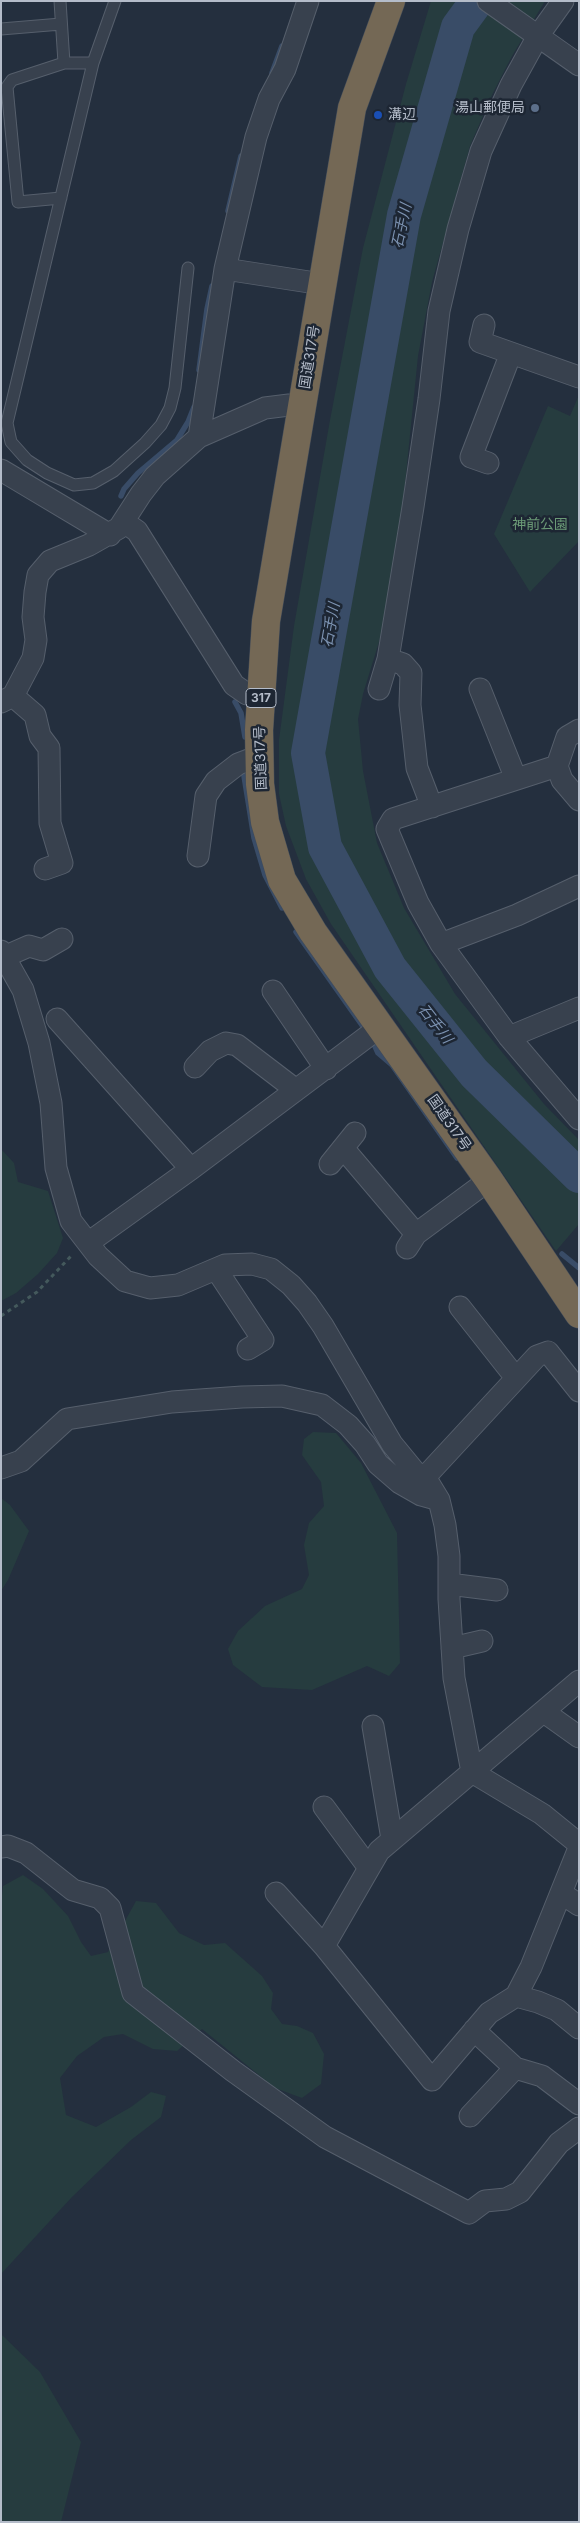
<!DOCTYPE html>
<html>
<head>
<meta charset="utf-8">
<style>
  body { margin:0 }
  #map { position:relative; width:580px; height:2523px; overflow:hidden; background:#242f3e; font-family:Inter,sans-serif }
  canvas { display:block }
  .frame { position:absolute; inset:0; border:2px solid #b4bcc9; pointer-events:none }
</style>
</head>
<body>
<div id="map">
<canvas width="580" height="2523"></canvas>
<div class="frame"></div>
</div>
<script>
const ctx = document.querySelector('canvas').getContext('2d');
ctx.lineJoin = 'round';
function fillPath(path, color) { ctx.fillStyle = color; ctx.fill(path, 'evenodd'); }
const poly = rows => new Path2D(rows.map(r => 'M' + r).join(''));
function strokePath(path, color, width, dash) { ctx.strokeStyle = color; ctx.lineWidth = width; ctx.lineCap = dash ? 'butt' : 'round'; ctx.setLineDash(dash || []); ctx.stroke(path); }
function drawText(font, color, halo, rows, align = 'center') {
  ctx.font = font + ' Inter,"Noto Sans JP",sans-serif'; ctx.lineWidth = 5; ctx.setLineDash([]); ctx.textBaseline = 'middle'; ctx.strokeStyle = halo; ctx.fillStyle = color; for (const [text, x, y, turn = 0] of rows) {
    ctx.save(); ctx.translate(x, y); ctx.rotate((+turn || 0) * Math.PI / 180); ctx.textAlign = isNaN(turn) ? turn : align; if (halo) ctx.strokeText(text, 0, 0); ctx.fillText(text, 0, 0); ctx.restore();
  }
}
fillPath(poly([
  [431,1,545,1,512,56,492,95,470,146,432,282,418,356,403,504,382,632,363,694,358,719,363,771,377,843,404,908,455,994,544,1104,579,1140,579,1224,556,1251,331,924,306,879,286,826,279,794,279,740,294,626,330,420,363,248,406,84],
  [579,395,579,541,530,592,494,534,548,406,570,416],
  [1,1149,14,1163,18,1182,48,1191,63,1238,57,1253,38,1274,16,1293,1,1301],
  [313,1432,336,1433,361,1463,397,1533,400,1663,389,1676,367,1666,312,1690,262,1687,233,1665,228,1649,238,1631,265,1606,302,1589,309,1575,304,1545,309,1523,324,1506,321,1482,302,1455,304,1439],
  [1,1498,10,1505,29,1531,8,1580,1,1591],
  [23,1875,43,1889,68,1916,81,1942,91,1956,108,1952,136,1901,156,1903,179,1933,204,1945,225,1943,262,1976,273,1993,271,2009,282,2024,297,2026,313,2033,324,2054,321,2084,302,2098,275,2088,202,2029,177,2051,153,2049,123,2034,104,2037,77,2056,60,2078,66,2115,96,2127,131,2107,151,2092,166,2096,161,2117,131,2140,72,2197,1,2274,1,1903,3,1886],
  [1,2334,40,2372,81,2442,61,2522,1,2522]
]), '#263c3f');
strokePath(poly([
  [272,73,282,46],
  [228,211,241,156],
  [199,370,207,309,212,286],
  [121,496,124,489,138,473,177,440,188,422,194,407],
  [235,702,241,713,245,737],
  [244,776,254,838,265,875,282,908],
  [296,932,364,1028],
  [373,1042,378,1053,392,1065,457,1158],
  [562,1254,579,1268]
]), '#394c67', 5.5);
strokePath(poly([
  [477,1,458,27,404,215,308,753,325,847,390,968,474,1073,579,1176]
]), '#394c67', 34);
const lane = poly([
  [60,1,64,63,93,63],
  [115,1,93,63,7,423,11,442,27,460,47,473,74,485,93,483,114,471,145,443,161,425,170,408,175,388,188,268],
  [1,29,61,24],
  [61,198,18,202,7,87,12,80,64,63]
]);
const street = poly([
  [488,1,579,65],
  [225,269,322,284],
  [484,325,480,342,579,377],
  [199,437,225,269,256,137,269,99,285,69,308,1],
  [488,463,471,457,511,353],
  [1,470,110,535],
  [124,522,137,531,234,685,247,694,261,694],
  [388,659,403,664,411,673,410,705,417,768,432,807],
  [379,689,388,659,413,507,429,399,439,311,458,229,481,151,511,85,538,36,563,1],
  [480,689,516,779],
  [13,696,35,715,40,736,49,748,50,823,62,863,45,869],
  [1,702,13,696,33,658,36,640,33,617,35,592,38,575,50,561,89,545,119,528,141,494,155,476,199,437,265,408,289,405,302,408],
  [579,730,567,737,557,766,562,780,579,800],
  [557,766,393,819,387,829,418,903,441,944,509,1037,579,1119],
  [198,856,206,796,216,781,238,764,259,756],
  [441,944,517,915,579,886],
  [1,951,23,990,39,1043,51,1103,56,1168,71,1221,98,1256,125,1281,150,1288,178,1285,225,1265,252,1264,271,1269,291,1285,307,1303,323,1326,392,1444,415,1472,425,1477,439,1500,445,1525,449,1556,449,1599,454,1678,472,1772,542,1814,579,1844],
  [4,957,29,946,43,950,62,939],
  [273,991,326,1069],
  [57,1019,191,1169],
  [509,1037,579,1008],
  [195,1067,210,1051,226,1043,237,1045,296,1090],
  [343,1148,416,1234],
  [330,1164,355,1133],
  [88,1243,191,1169,380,1027],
  [407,1248,416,1234,489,1180],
  [216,1269,263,1340,248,1349],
  [460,1307,516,1378],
  [1,1468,21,1461,67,1419,172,1402,242,1397,282,1396,322,1405,348,1425,365,1444,378,1464,400,1483,421,1495,439,1500],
  [425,1477,537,1356,548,1352,579,1391],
  [449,1584,497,1590],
  [452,1648,482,1641],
  [579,1681,379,1851,324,1946,432,2080,489,2013,516,1996,531,1967,579,1848],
  [544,1712,579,1737],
  [373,1726,392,1839],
  [324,1807,369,1868],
  [1,1847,8,1846,26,1853,73,1890,100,1898,110,1908,133,1993,233,2071,325,2137,469,2213,485,2201,506,2199,520,2192,559,2143,579,2128],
  [276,1893,324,1946],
  [561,1893,579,1905],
  [516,1996,538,2002,557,2010,579,2028],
  [474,2030,515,2068,542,2076,579,2104],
  [470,2116,515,2068]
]);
const highway = poly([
  [391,1,352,108,266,621,259,730,260,784,265,822,282,880,313,932,489,1180,579,1314]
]);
strokePath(lane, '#565f6c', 13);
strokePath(street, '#565f6c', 23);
strokePath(highway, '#434c59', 29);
strokePath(poly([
  [1,1316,37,1292,72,1255]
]), '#44595c', 3, [4, 4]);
strokePath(lane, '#38414e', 11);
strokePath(street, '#38414e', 21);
strokePath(highway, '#746855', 28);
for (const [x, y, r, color] of [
  [535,108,5,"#5c6f8a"],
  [378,115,5,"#1a4fb4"]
]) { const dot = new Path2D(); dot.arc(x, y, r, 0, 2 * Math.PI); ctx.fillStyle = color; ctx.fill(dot); strokePath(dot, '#1d2633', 2); }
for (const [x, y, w] of [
  [261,698,30]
]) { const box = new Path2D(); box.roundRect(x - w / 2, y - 9.5, w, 19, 4); ctx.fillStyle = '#1d2633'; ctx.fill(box); strokePath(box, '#b4bcc9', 1); }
drawText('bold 12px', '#b4bcc9', null, [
  ["317",261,698]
]);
drawText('14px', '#b4bcc9', '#1d2633', [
  ["湯山郵便局",525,108],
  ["溝辺",388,115,"left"]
], 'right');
drawText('14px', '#b4bcc9', '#1d2633', [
  ["国道317号",310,357,-81],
  ["国道317号",261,758,-92],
  ["国道317号",449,1123,55]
]);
drawText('14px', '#6b9a76', '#1d2633', [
  ["神前公園",540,525]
]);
drawText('italic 15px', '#7c92b1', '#1d2633', [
  ["石手川",402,226,-78],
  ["石手川",331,625,-80],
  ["石手川",435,1024,52]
]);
</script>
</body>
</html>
